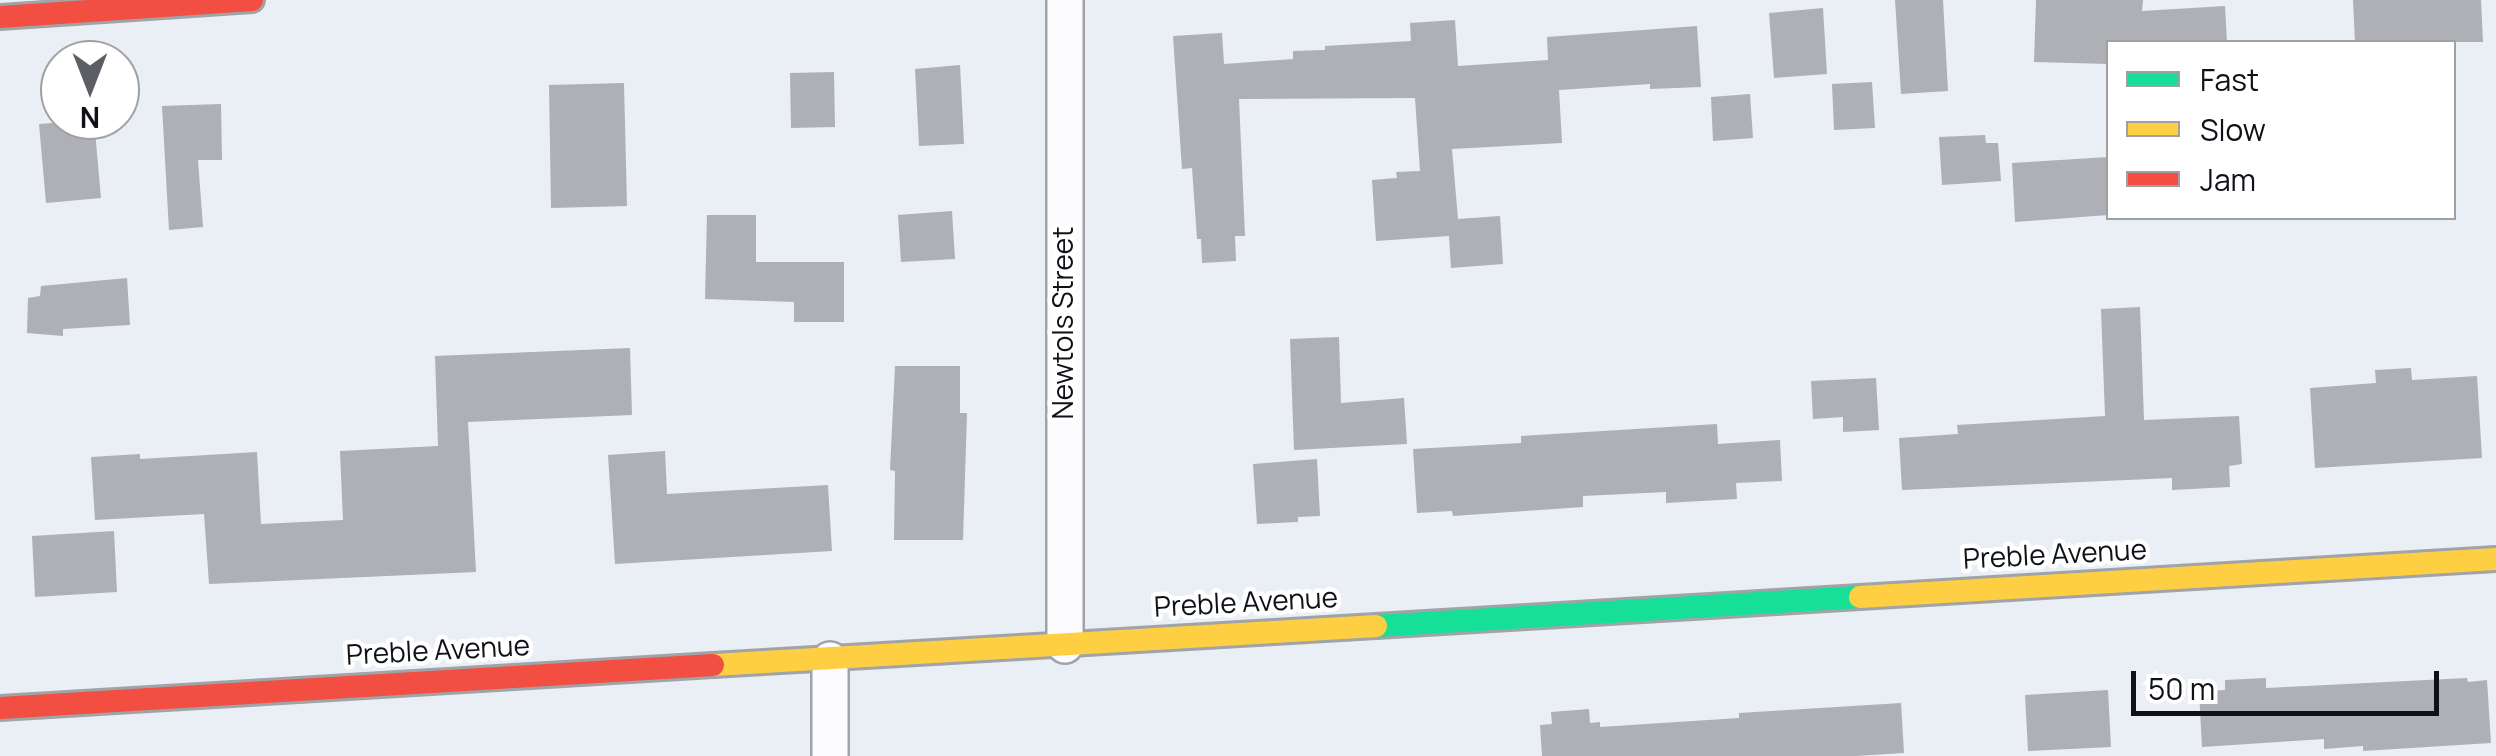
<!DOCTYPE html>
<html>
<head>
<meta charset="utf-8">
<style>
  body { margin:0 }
  #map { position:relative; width:2496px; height:756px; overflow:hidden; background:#eaeef5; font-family:Manrope,sans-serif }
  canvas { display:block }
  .legend { position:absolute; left:2106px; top:40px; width:350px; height:180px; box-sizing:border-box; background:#fff; border:2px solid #9fa0a2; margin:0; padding:12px 18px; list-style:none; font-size:30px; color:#0f1116 }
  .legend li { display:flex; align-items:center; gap:20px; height:50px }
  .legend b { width:50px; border:2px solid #9fa0a2 }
  .north { position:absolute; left:40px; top:40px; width:100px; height:100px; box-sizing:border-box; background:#fff; border:2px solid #9fa0a2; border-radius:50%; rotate:180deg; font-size:28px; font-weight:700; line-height:40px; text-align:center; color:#0f1116 }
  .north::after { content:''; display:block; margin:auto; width:35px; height:45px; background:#5c5e64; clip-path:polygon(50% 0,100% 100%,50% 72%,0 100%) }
  .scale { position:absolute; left:2131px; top:671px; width:308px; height:45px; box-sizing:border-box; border:5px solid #0f1116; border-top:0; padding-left:12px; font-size:30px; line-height:35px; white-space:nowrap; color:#0f1116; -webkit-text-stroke:8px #fff; paint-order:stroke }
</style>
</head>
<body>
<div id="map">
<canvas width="2496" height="756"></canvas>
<ul class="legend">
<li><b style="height:12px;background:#16e098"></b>Fast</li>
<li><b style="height:12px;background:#ffcf43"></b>Slow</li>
<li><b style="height:12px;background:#f24e42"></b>Jam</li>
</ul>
<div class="north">N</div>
<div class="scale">50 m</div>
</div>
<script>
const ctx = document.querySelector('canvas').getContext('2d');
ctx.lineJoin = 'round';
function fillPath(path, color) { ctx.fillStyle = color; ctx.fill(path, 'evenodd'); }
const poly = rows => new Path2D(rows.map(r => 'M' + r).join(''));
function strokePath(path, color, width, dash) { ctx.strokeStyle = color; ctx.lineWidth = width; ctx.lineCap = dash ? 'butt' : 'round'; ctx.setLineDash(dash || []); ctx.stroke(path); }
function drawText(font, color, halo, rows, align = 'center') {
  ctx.font = font + ' Manrope,sans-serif'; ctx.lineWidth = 9; ctx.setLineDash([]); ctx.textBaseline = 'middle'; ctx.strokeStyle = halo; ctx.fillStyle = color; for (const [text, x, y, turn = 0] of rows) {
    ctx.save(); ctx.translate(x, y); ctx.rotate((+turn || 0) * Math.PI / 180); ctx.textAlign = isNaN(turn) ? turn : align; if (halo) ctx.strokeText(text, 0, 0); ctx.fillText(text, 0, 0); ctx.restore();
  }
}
fillPath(poly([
  [1895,0,1943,0,1948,91,1901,94],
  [2036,0,2143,0,2142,11,2225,6,2227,42,2108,42,2108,64,2034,62],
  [2353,0,2481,0,2483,42,2355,42],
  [1823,8,1827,74,1774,78,1769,13],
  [1455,20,1458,66,1548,60,1547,37,1697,26,1701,87,1650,89,1650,84,1559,90,1562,143,1452,149,1458,219,1500,216,1503,264,1451,268,1449,236,1376,241,1372,180,1397,178,1396,172,1420,171,1415,98,1239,99,1245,236,1235,236,1236,261,1202,263,1201,239,1197,239,1192,168,1182,169,1173,36,1222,33,1224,64,1293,59,1293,51,1325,50,1325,46,1411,41,1410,23],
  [960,65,964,144,919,146,915,69],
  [834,72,835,127,791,128,790,73],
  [1872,82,1875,128,1834,130,1832,84],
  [624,83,627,206,551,208,549,85],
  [1750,94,1753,138,1713,141,1711,97],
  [221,104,222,160,198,160,203,227,169,230,162,106],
  [94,120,101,198,46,203,39,124],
  [1985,135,1986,143,1998,143,2001,181,1942,185,1939,137],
  [2108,157,2108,215,2015,222,2012,163],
  [952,211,955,259,901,262,898,215],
  [707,215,756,215,756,262,844,262,844,322,794,322,794,302,705,299],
  [127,278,130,325,63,329,63,336,27,333,28,298,40,296,41,286],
  [2140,307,2144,420,2239,416,2242,464,2229,466,2230,487,2172,490,2172,478,1902,490,1899,438,1958,434,1957,425,2105,416,2101,309],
  [1339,337,1341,403,1404,398,1407,444,1294,450,1290,339],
  [630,348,632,415,468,422,476,572,209,584,204,514,95,520,91,457,140,454,140,459,257,452,261,524,343,520,340,451,438,446,435,356],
  [895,366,960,366,960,413,967,413,963,540,894,540,895,471,890,470],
  [2411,368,2412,380,2477,376,2482,458,2315,468,2310,388,2376,383,2375,370],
  [1876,378,1879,430,1843,432,1843,417,1813,419,1811,381],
  [1717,424,1718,444,1780,440,1782,481,1736,483,1737,499,1666,503,1666,492,1583,496,1583,507,1453,516,1452,511,1417,513,1413,449,1521,443,1521,436],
  [665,451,667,494,828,485,832,551,615,564,608,455],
  [1317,459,1320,516,1298,517,1298,522,1257,524,1253,464],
  [114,531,117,592,35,597,32,536],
  [2266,678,2266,688,2467,678,2468,682,2487,680,2491,743,2363,751,2363,746,2324,749,2324,739,2202,747,2199,691,2225,690,2225,680],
  [2108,690,2111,747,2028,751,2025,695],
  [1901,703,1904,753,1856,756,1542,756,1540,725,1552,724,1551,712,1589,709,1590,723,1600,722,1600,727,1739,718,1739,713]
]), '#afb0b6');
const street = poly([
  [1065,0,1065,645],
  [830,660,830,756]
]);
const fast = poly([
  [1376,626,1860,597]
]);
const slow = poly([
  [1860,597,2496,559],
  [713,665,1376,626]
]);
const jam = poly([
  [0,17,252,0],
  [0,708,713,665]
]);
strokePath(street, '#a0a3a7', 40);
strokePath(fast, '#a0a3a7', 28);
strokePath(slow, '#a0a3a7', 28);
strokePath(jam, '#a0a3a7', 28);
strokePath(street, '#fcfcfe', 35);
strokePath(fast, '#16e098', 22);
strokePath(slow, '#ffcf43', 22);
strokePath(jam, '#f24e42', 22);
drawText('28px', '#0f1116', '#fff', [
  ["Newtols Street",1065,323,-90],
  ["Preble Avenue",2055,556,-3],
  ["Preble Avenue",1246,604,-3],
  ["Preble Avenue",438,652,-3]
]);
</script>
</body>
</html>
